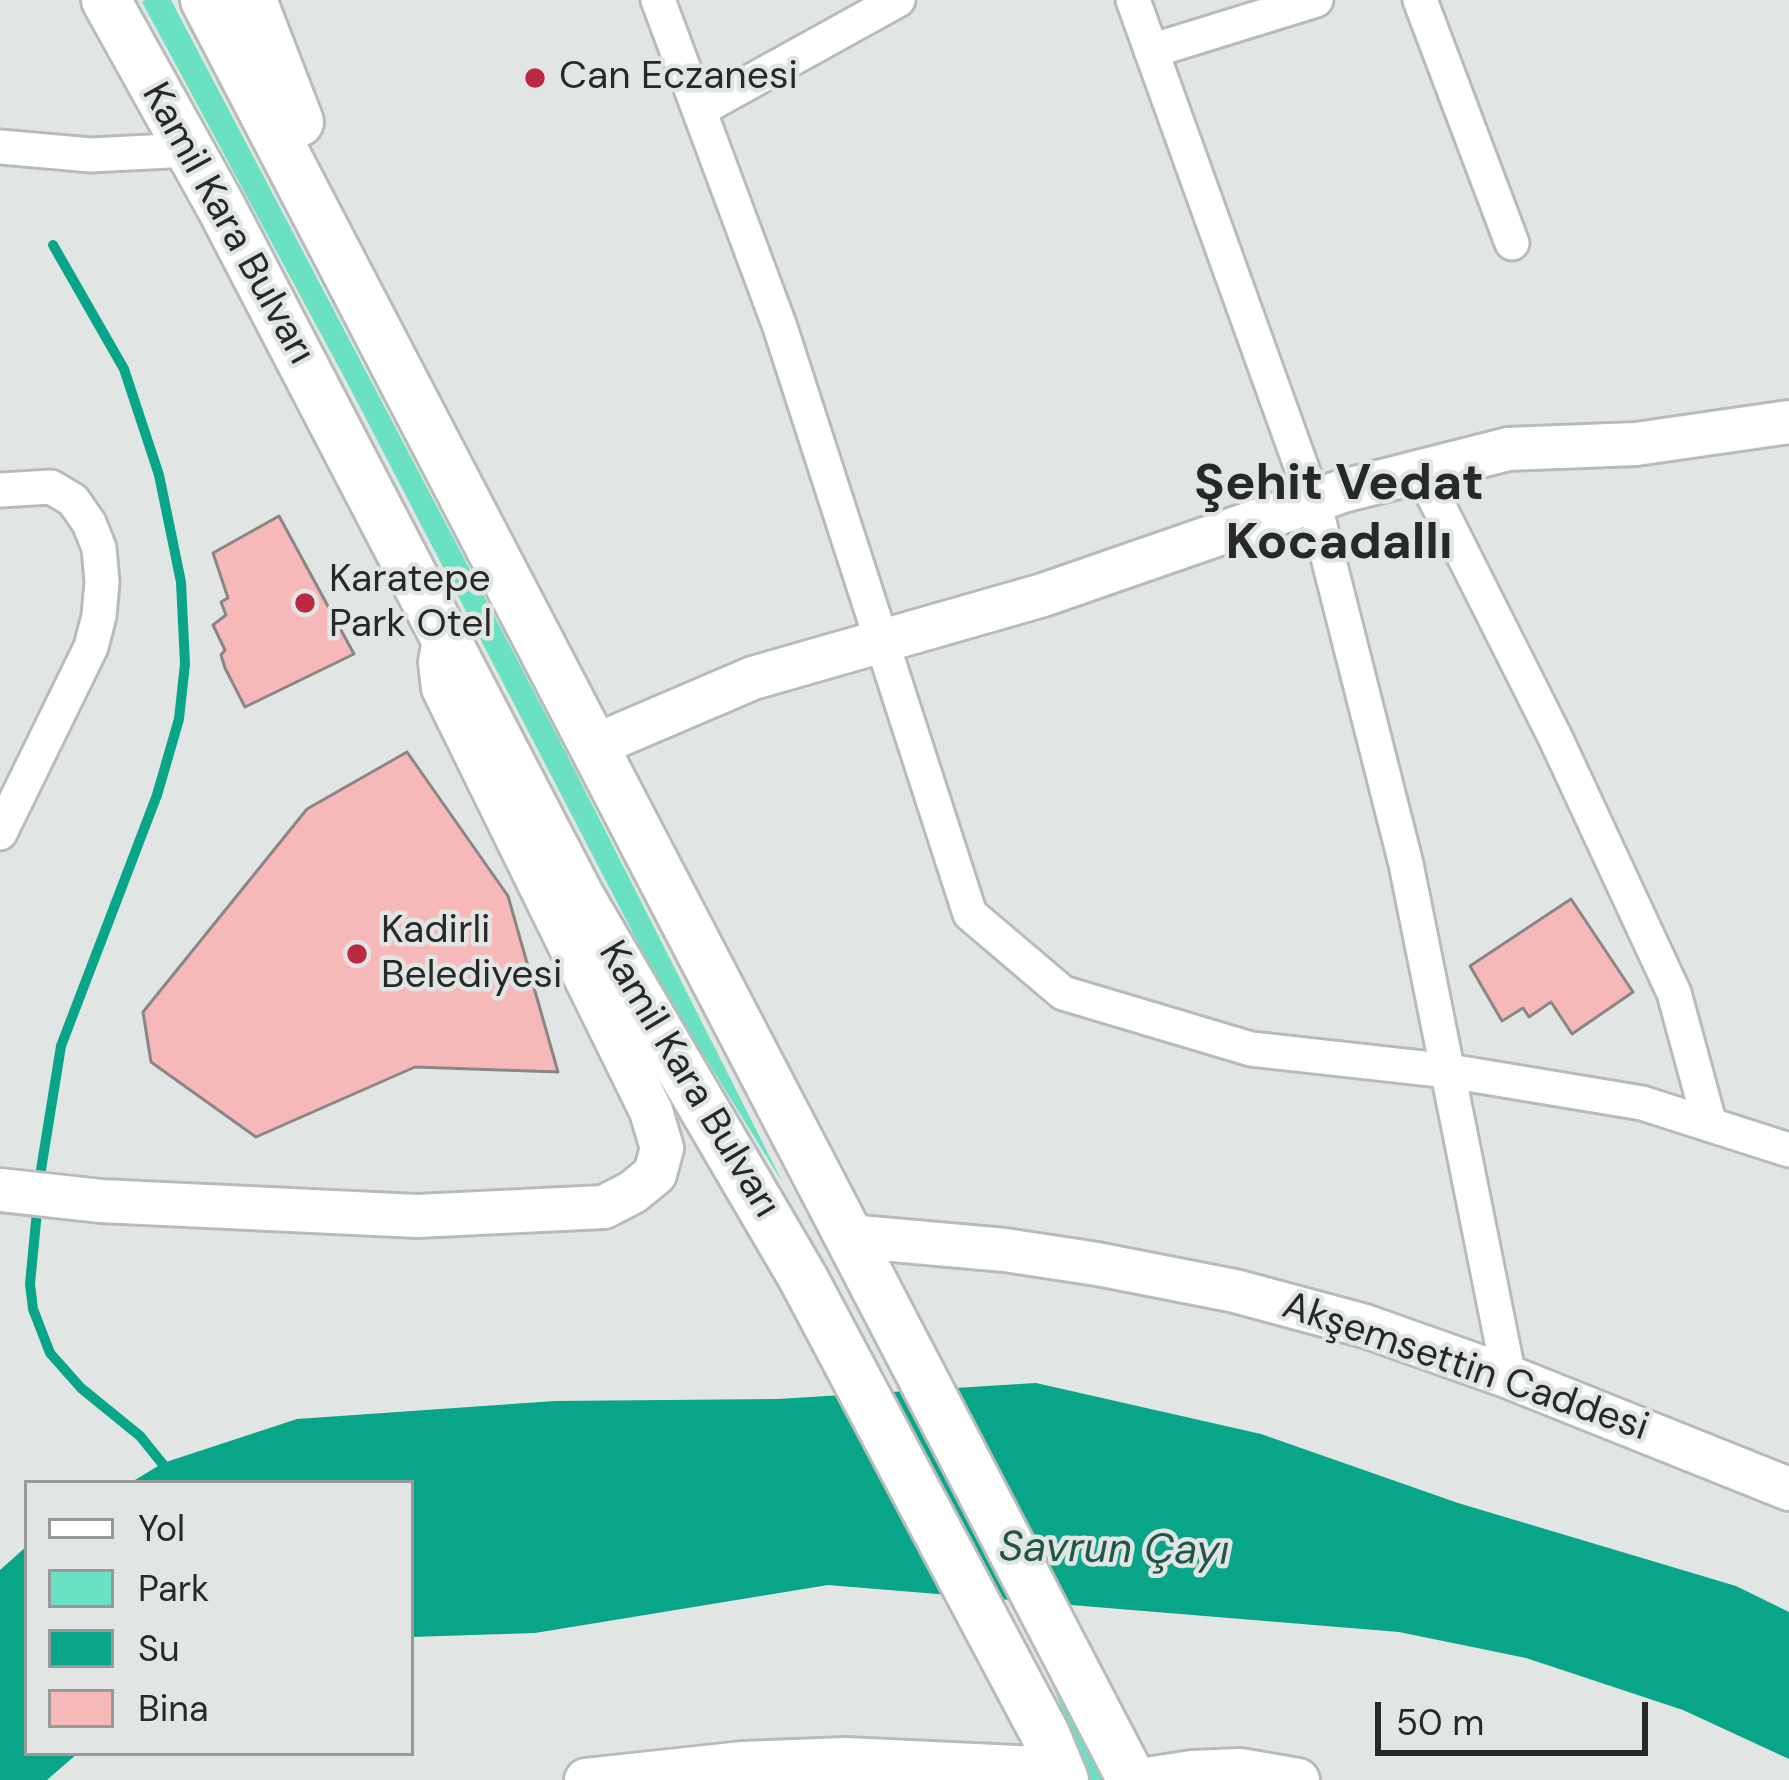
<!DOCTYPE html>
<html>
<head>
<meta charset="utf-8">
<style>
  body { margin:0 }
  #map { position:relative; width:1789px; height:1780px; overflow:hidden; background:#e1e6e4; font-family:"DM Sans",sans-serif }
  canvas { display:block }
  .legend { position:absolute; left:24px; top:1480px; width:390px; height:276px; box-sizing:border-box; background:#e1e6e4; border:3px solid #979a99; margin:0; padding:15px 21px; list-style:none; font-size:36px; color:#272928 }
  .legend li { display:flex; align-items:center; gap:24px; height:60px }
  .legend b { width:60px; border:3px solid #979a99 }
  .scale { position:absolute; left:1375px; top:1702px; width:273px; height:54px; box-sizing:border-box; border:6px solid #272928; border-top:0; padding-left:15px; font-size:36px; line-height:42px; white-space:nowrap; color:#272928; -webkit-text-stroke:9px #e1e6e4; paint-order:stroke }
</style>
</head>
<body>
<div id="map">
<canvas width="1789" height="1780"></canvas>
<ul class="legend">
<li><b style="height:15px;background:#fff"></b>Yol</li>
<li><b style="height:33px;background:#6ae1c2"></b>Park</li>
<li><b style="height:33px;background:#08a588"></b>Su</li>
<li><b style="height:33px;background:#f7b8b9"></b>Bina</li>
</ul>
<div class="scale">50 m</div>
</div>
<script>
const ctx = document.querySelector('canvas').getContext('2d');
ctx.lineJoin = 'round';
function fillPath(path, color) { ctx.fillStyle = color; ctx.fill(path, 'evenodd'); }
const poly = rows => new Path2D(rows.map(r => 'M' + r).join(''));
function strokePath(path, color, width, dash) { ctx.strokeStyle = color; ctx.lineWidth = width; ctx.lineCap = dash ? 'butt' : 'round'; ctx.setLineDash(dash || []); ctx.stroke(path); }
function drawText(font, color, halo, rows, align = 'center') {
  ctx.font = font + ' "DM Sans",sans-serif'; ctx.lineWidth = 9; ctx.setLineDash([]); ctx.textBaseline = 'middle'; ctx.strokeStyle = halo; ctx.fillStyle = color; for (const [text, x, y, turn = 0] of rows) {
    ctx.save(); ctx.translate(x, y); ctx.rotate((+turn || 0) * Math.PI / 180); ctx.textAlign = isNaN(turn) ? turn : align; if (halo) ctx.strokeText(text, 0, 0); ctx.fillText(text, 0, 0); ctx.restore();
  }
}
fillPath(poly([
  [145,0,171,0,561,743,783,1183,660,985,349,386,142,2],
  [1048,1673,1076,1715,1108,1780,1089,1780]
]), '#6ae1c2');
fillPath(poly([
  [1036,1383,1261,1434,1458,1503,1736,1586,1789,1612,1789,1759,1683,1710,1526,1658,1399,1632,828,1585,535,1633,411,1637,411,1483,130,1483,163,1463,297,1419,555,1401,778,1399],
  [27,1546,27,1753,78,1753,47,1780,0,1780,0,1570]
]), '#08a588');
strokePath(poly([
  [39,1182,61,1046,157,795,179,719,185,664,181,582,159,475,124,369,53,245],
  [38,1201,30,1284,33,1309,50,1353,81,1388,140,1436,178,1483]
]), '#08a588', 10);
const building = poly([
  [279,516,354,654,245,707,225,668,221,655,225,650,213,625,226,615,221,602,228,598,213,553,279,516],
  [407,752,508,896,558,1072,415,1067,256,1137,151,1062,143,1012,307,809,407,752],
  [1571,899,1633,992,1572,1034,1551,1002,1529,1017,1523,1008,1502,1021,1470,966,1571,899]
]);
fillPath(building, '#f7b8b9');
strokePath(building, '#8b8686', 3);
const minor = poly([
  [658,0,780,327,970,914,1063,993,1251,1049,1449,1071,1642,1103,1789,1150],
  [1133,0,1314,502,1406,864,1509,1377],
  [1420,0,1512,243],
  [1151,51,1316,0],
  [699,110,898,0],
  [0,147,91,155,189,150],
  [1421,471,1555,737,1674,993,1710,1125],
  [0,490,51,487,73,500,89,523,99,548,102,582,99,616,91,647,0,833]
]);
const tertiary = poly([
  [594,746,753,678,1043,595,1343,491,1508,449,1636,444,1789,422],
  [0,1190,101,1201,417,1216,604,1207,633,1192,655,1174,662,1148,651,1111,443,688,440,662,445,635],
  [848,1236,1005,1250,1097,1264,1235,1291,1365,1326,1509,1377,1789,1489],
  [586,1780,743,1763,846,1759,1059,1769],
  [1141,1780,1192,1772,1240,1770,1298,1780]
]);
const secondary = poly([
  [106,0,221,207,580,897,803,1278,1045,1734,1064,1780],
  [205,0,1132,1780],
  [252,0,299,122]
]);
strokePath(minor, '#b7bcba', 39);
strokePath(tertiary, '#b7bcba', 48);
strokePath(secondary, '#b7bcba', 54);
strokePath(minor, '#fff', 33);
strokePath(tertiary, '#fff', 42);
strokePath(secondary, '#fff', 48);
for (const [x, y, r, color] of [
  [535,78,12,"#bb2a40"],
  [305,603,12,"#bb2a40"],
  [357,954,12,"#bb2a40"]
]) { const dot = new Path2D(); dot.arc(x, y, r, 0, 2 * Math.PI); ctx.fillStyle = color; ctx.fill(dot); strokePath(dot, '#e1e6e4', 4.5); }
drawText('39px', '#272928', '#e1e6e4', [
  ["Can Eczanesi",559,78],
  ["Karatepe",329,581],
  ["Park Otel",329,626],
  ["Kadirli",381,932],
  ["Belediyesi",381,977]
], 'left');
drawText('39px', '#272928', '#e1e6e4', [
  ["Kamil Kara Bulvarı",227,224,61],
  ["Kamil Kara Bulvarı",688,1080,59],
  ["Akşemsettin Caddesi",1465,1368,19]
]);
drawText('italic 42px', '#205548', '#e1e6e4', [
  ["Savrun Çayı",1114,1551,1]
]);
drawText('bold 51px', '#272928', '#e1e6e4', [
  ["Şehit Vedat",1339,486],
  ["Kocadallı",1339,545]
]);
</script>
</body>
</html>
